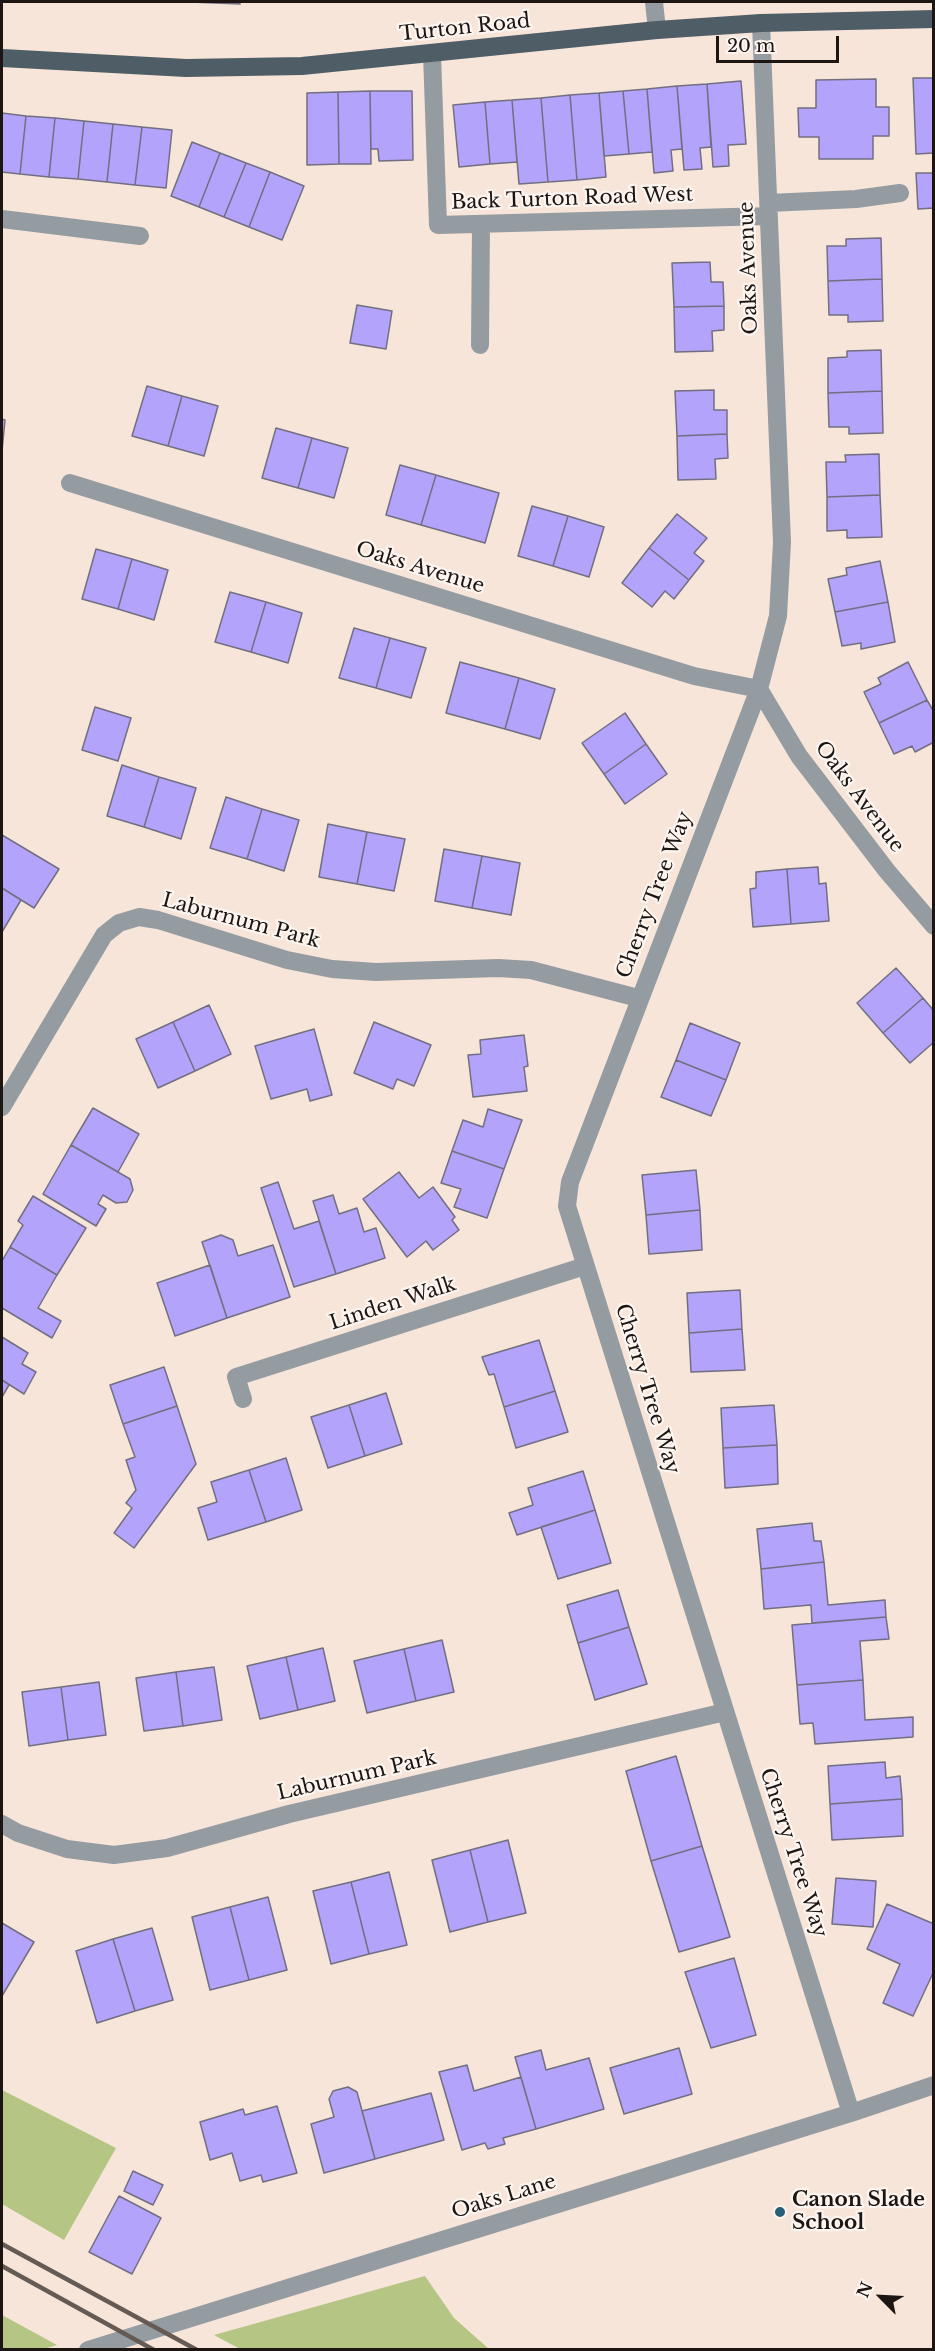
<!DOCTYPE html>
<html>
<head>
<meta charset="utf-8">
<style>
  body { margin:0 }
  #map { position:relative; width:935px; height:2351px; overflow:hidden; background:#f8e5d9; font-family:"Libre Baskerville",serif }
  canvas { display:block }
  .frame { position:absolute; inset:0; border:3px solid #1c1511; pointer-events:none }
  .north { position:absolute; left:851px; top:2267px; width:60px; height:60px; -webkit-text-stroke:4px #fdf5f0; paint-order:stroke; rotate:294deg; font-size:16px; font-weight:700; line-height:24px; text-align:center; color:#1c1511 }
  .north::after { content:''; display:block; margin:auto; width:21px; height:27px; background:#1c1511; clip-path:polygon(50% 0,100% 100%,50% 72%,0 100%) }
  .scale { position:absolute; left:716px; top:36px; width:123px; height:27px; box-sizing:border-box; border:3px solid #1c1511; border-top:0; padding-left:8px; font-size:18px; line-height:21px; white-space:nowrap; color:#1c1511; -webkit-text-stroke:4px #fdf5f0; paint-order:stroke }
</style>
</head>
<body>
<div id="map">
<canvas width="935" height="2351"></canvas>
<div class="frame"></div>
<div class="north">N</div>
<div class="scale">20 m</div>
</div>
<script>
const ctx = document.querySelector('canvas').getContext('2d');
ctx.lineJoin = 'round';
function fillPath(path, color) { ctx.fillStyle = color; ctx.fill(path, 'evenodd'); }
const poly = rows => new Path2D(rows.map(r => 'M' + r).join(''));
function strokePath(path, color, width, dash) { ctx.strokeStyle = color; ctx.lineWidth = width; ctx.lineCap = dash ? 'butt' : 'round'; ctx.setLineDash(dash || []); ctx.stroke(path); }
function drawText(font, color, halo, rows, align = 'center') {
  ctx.font = font + ' "Libre Baskerville",serif'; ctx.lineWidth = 4.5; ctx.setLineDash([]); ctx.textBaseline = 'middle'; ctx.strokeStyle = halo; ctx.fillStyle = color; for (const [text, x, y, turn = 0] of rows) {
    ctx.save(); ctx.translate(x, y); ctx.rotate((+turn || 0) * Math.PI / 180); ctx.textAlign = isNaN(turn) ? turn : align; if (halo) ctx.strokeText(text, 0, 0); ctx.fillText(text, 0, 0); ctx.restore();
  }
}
fillPath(poly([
  [2,2090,116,2148,64,2240,2,2204],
  [425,2276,454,2318,489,2349,240,2349,214,2335],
  [2,2315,57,2345,44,2349,2,2349]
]), '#b4c584');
const building = poly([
  [190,2,240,2,240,4,190,2],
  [913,78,934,78,934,153,916,154,913,78],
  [876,79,876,107,889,107,889,136,873,136,873,159,819,159,819,137,799,137,798,108,816,108,816,80,876,79],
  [741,81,746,144,728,145,729,166,713,167,707,84,741,81],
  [707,84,711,147,700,148,702,169,684,170,677,86,707,84],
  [677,86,682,149,671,150,673,171,654,173,647,89,677,86],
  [647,89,652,152,629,154,623,91,647,89],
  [370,91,412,91,413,160,379,161,378,149,371,149,370,91],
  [370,91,371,164,339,164,338,92,370,91],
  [623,91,629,154,604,156,599,93,623,91],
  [338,92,339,164,307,165,307,93,338,92],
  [599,93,606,177,577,180,570,95,599,93],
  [570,95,577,180,548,182,541,98,570,95],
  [541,98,548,182,519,184,512,100,541,98],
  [512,100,517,162,490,164,485,102,512,100],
  [485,102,490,164,459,167,453,105,485,102],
  [2,113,26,116,20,174,2,172,2,113],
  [26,116,55,118,49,177,20,174,26,116],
  [55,118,84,121,78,179,49,177,55,118],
  [84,121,113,124,107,182,78,179,84,121],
  [113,124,142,127,135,185,107,182,113,124],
  [142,127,172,130,166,188,135,185,142,127],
  [192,142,220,153,199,207,171,196,192,142],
  [220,153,246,163,224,217,199,207,220,153],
  [246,163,270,172,249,227,224,217,246,163],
  [270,172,304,186,282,240,249,227,270,172],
  [916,173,934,173,934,208,918,209,916,173],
  [881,238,882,279,828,281,827,246,846,246,846,239,881,238],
  [710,262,711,282,723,282,724,306,674,307,672,263,710,262],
  [882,279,883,321,848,322,848,315,829,315,828,281,882,279],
  [357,305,392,311,386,349,350,343,357,305],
  [724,306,724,330,712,331,713,351,675,352,674,307,724,306],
  [881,350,882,391,828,393,828,358,847,357,847,351,881,350],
  [147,386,182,396,168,446,132,436,147,386],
  [714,390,714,410,727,410,727,434,677,436,675,391,714,390],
  [882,391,883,433,849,434,849,427,829,427,828,393,882,391],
  [182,396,218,406,204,456,168,446,182,396],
  [2,419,5,420,2,451,2,419],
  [276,428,312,438,298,488,262,478,276,428],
  [727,434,728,458,715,459,716,479,678,480,677,436,727,434],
  [312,438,348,448,334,498,298,488,312,438],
  [879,454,880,495,827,497,826,462,846,462,845,455,879,454],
  [400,465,436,475,421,525,386,515,400,465],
  [436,475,499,493,485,543,421,525,436,475],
  [880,495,882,537,847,538,847,530,827,531,827,497,880,495],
  [532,506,568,516,553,566,518,556,532,506],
  [677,514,707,538,694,553,704,561,689,580,649,548,677,514],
  [568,516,604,527,589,577,553,566,568,516],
  [649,548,689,580,674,599,665,591,652,607,622,583,649,548],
  [96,549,132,559,118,609,82,599,96,549],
  [132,559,168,570,154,620,118,609,132,559],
  [880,561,888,602,835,612,828,579,847,575,846,568,880,561],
  [230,592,266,602,251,652,215,642,230,592],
  [266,602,302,613,288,663,251,652,266,602],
  [888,602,895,642,861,649,861,643,842,646,835,612,888,602],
  [354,628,390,638,376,688,339,678,354,628],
  [390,638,426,648,411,698,376,688,390,638],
  [460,662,519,678,505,729,446,713,460,662],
  [908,662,927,700,879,723,864,692,881,684,878,678,908,662],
  [519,678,555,689,540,739,505,729,519,678],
  [927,700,934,712,934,742,915,752,912,746,894,754,879,723,927,700],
  [95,707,131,718,118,761,82,750,95,707],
  [625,713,646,744,604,774,582,743,625,713],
  [646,744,667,774,625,804,604,774,646,744],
  [122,765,159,777,144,827,107,816,122,765],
  [159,777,196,788,181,839,144,827,159,777],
  [226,797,262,809,247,859,210,848,226,797],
  [262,809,299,820,284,871,247,859,262,809],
  [328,824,367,832,357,884,319,877,328,824],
  [367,832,405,839,394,891,357,884,367,832],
  [2,835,59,869,34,908,2,888,2,835],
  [444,849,482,856,472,908,435,901,444,849],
  [482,856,520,863,511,915,472,908,482,856],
  [818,867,819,884,826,883,829,921,791,924,787,869,818,867],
  [787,869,791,924,753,927,750,889,756,888,756,872,787,869],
  [2,888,21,900,2,932,2,888],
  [896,968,923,998,883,1033,857,1003,896,968],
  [923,998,934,1011,934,1042,910,1063,883,1033,923,998],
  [209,1005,231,1054,195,1071,173,1022,209,1005],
  [173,1022,195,1071,158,1088,136,1039,173,1022],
  [374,1022,431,1045,414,1086,397,1079,393,1089,354,1073,374,1022],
  [690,1023,740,1043,726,1080,676,1060,690,1023],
  [314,1029,332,1095,310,1101,307,1089,271,1099,255,1046,314,1029],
  [524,1035,528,1066,524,1067,527,1091,473,1097,468,1055,481,1054,480,1040,524,1035],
  [676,1060,726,1080,711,1116,661,1097,676,1060],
  [93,1108,139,1134,118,1172,71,1145,93,1108],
  [488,1109,522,1120,504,1169,452,1151,463,1120,483,1127,488,1109],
  [71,1145,130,1179,133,1190,127,1202,116,1203,103,1195,98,1204,106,1209,96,1226,43,1194,71,1145],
  [452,1151,504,1169,487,1218,454,1207,461,1189,441,1183,452,1151],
  [696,1170,700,1210,646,1215,642,1175,696,1170],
  [399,1172,419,1198,433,1187,455,1217,452,1220,459,1230,433,1250,426,1241,407,1257,363,1199,399,1172],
  [278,1182,294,1229,319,1221,336,1274,294,1287,261,1188,278,1182],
  [333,1195,339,1214,357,1208,364,1232,376,1228,385,1258,336,1274,313,1201,333,1195],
  [33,1196,86,1228,57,1275,10,1247,23,1225,18,1221,33,1196],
  [700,1210,702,1250,649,1254,646,1215,700,1210],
  [221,1235,233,1240,238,1256,273,1245,290,1297,227,1318,202,1242,221,1235],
  [10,1247,57,1275,38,1308,61,1321,52,1338,2,1308,2,1261,10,1247],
  [210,1265,227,1318,175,1336,157,1283,210,1265],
  [740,1290,742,1329,689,1333,687,1293,740,1290],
  [742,1329,745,1370,691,1372,689,1333,742,1329],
  [2,1337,28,1353,22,1364,36,1372,24,1394,2,1380,2,1337],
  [539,1340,555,1391,504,1407,494,1374,489,1375,482,1357,539,1340],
  [164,1367,177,1406,123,1424,110,1385,164,1367],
  [2,1380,9,1385,2,1397,2,1380],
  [555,1391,568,1432,516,1448,504,1407,555,1391],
  [386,1393,402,1444,365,1456,349,1405,386,1393],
  [349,1405,365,1456,328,1468,311,1417,349,1405],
  [774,1405,777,1445,723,1448,721,1408,774,1405],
  [177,1406,196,1464,134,1548,114,1533,132,1508,126,1503,136,1490,126,1460,135,1457,123,1424,177,1406],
  [777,1445,778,1484,725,1488,723,1448,777,1445],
  [286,1458,302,1510,266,1522,249,1470,286,1458],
  [249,1470,266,1522,208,1540,198,1508,217,1502,211,1482,249,1470],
  [583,1471,595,1510,517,1535,509,1513,533,1505,528,1488,583,1471],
  [595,1510,611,1563,558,1579,541,1527,595,1510],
  [812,1523,814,1541,821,1541,824,1562,761,1569,757,1529,812,1523],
  [824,1562,828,1605,885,1600,886,1617,812,1623,811,1605,764,1609,761,1569,824,1562],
  [618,1590,629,1627,578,1643,567,1605,618,1590],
  [886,1617,889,1639,860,1641,863,1680,797,1685,792,1625,886,1617],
  [629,1627,647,1684,595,1700,578,1643,629,1627],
  [442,1640,454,1692,416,1701,404,1649,442,1640],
  [323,1648,335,1701,298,1710,286,1657,323,1648],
  [404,1649,416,1701,367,1713,354,1661,404,1649],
  [286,1657,298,1710,260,1719,247,1666,286,1657],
  [214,1667,222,1720,183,1726,176,1672,214,1667],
  [176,1672,183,1726,144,1731,136,1678,176,1672],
  [863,1680,865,1720,913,1717,913,1737,815,1744,813,1723,800,1724,797,1685,863,1680],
  [99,1682,106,1735,68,1740,61,1687,99,1682],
  [61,1687,68,1740,29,1746,22,1692,61,1687],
  [676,1756,702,1846,651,1861,626,1771,676,1756],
  [885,1762,886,1778,900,1776,902,1799,830,1804,828,1766,885,1762],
  [902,1799,903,1836,832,1840,830,1804,902,1799],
  [508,1840,526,1913,488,1922,470,1850,508,1840],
  [702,1846,730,1937,679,1952,651,1861,702,1846],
  [470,1850,488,1922,450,1932,432,1860,470,1850],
  [389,1872,407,1945,369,1954,351,1882,389,1872],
  [836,1878,876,1881,873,1927,832,1924,836,1878],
  [351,1882,369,1954,331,1964,313,1891,351,1882],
  [268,1897,287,1970,249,1980,230,1907,268,1897],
  [887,1904,934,1924,934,1971,913,2016,883,2003,900,1964,867,1949,887,1904],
  [230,1907,249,1980,210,1990,192,1917,230,1907],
  [2,1923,34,1942,2,1996,2,1923],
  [152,1928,173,2000,135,2011,113,1939,152,1928],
  [113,1939,135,2011,97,2023,76,1951,113,1939],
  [734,1958,756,2035,711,2048,685,1972,734,1958],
  [679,2048,692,2094,624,2114,610,2068,679,2048],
  [541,2050,546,2070,589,2058,604,2109,536,2129,515,2057,541,2050],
  [467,2065,474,2091,521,2077,536,2129,503,2138,505,2144,488,2149,485,2143,462,2150,439,2072,467,2065],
  [348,2087,357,2092,375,2159,324,2173,311,2124,334,2117,329,2099,333,2091,348,2087],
  [431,2093,444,2140,375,2159,362,2111,431,2093],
  [277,2106,297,2173,263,2182,261,2175,240,2181,232,2153,210,2160,200,2122,243,2109,245,2115,277,2106],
  [133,2171,163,2185,153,2205,124,2191,133,2171],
  [119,2196,161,2218,132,2274,89,2252,119,2196]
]);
fillPath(building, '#b3a3fa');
strokePath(building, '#716f81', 1.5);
strokePath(poly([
  [654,2,657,30],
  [761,23,782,542,778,616,759,689,799,756,887,871,934,926],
  [432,54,438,225,769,216],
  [769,203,856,199,900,193],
  [2,219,140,236],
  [480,345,481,224],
  [70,483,694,676,759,689,570,1182,567,1206,851,2113],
  [2,1107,104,935,119,923,139,917,158,920,287,960,332,969,376,972,498,968,531,970,638,998],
  [243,1399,236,1377,585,1266],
  [2,1824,18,1833,67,1849,114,1855,167,1848,289,1814,725,1712],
  [88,2350,851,2113,934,2085]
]), '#949ca2', 18);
strokePath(poly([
  [2,58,186,68,302,66,657,30,761,23,934,19]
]), '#4f5d66', 18);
strokePath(poly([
  [2,2244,197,2350],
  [2,2266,154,2350]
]), '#665b54', 4.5);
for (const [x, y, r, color] of [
  [780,2212,6,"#285e79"]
]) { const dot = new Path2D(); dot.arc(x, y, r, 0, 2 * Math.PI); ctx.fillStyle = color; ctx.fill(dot); strokePath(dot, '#fdf5f0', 2); }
drawText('20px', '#1c1511', '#fdf5f0', [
  ["Turton Road",465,28,-6],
  ["Back Turton Road West",572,199,-2],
  ["Oaks Avenue",749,268,-92],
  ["Oaks Avenue",420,568,17],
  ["Oaks Avenue",859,797,53],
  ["Cherry Tree Way",655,895,-69],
  ["Laburnum Park",241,921,15],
  ["Linden Walk",393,1304,-18],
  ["Cherry Tree Way",647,1389,73],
  ["Laburnum Park",357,1776,-13],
  ["Cherry Tree Way",793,1853,72],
  ["Oaks Lane",504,2197,-17]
]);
drawText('bold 20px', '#1c1511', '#fdf5f0', [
  ["Canon Slade",792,2200],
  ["School",792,2223]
], 'left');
</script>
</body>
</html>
